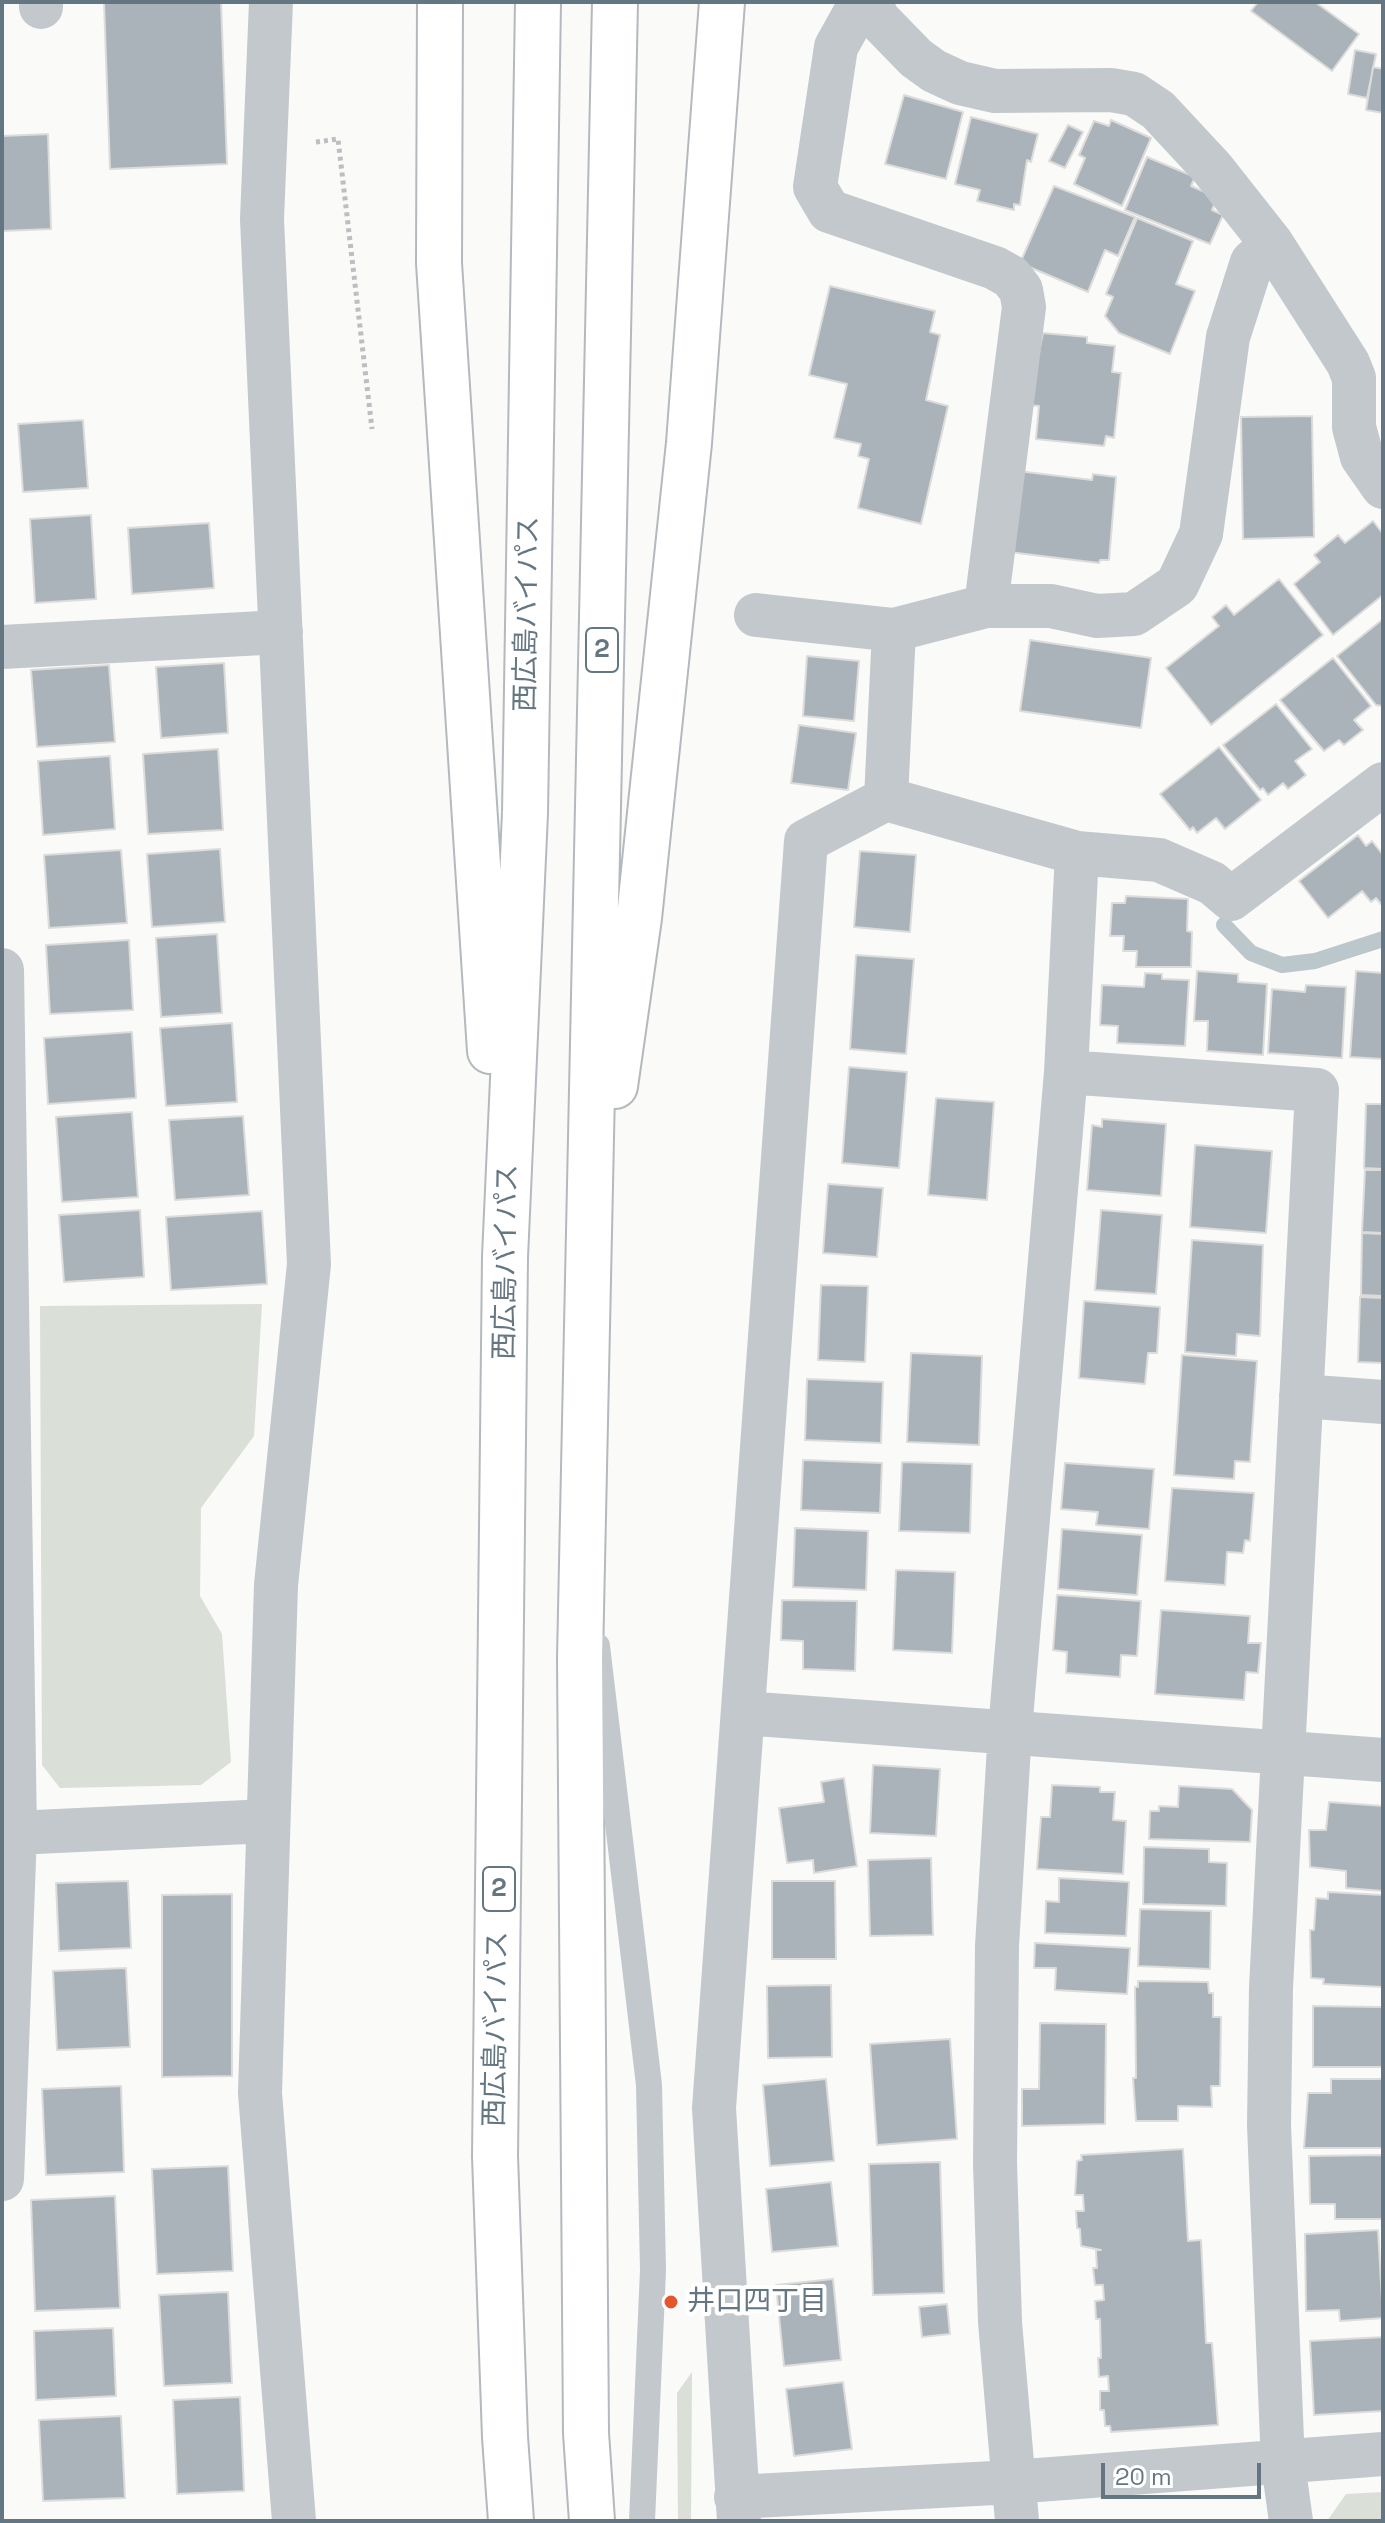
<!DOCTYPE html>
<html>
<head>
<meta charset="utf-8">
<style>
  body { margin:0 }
  #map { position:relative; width:1385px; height:2523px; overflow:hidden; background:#fafaf8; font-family:"Space Grotesk",sans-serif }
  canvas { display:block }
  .frame { position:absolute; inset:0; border:4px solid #657683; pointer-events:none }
  .scale { position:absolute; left:1101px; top:2463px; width:160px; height:36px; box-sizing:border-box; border:4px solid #657683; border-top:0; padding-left:10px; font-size:24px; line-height:28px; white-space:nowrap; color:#657683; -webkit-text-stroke:6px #fff; paint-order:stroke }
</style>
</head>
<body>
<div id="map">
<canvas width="1385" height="2523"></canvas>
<div class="frame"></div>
<div class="scale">20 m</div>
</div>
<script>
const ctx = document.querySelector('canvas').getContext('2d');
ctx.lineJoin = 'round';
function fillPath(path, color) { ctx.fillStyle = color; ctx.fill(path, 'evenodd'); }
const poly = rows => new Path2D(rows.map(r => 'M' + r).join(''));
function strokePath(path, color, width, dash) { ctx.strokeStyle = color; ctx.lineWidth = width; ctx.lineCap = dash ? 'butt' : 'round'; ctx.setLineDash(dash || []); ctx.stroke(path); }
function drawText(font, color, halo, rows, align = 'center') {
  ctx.font = font + ' "Space Grotesk","Noto Sans JP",sans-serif'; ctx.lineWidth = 8; ctx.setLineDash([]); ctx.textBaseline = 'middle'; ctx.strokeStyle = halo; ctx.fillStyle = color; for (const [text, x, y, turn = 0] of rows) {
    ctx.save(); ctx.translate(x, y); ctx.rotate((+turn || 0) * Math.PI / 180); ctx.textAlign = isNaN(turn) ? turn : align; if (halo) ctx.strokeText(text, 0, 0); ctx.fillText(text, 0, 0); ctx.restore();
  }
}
fillPath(poly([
  [262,1304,254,1436,201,1508,200,1596,222,1634,231,1762,201,1785,60,1788,42,1765,40,1306],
  [692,2372,691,2521,678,2521,677,2393],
  [1383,2492,1383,2521,1327,2521,1346,2494]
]), '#dadfd7');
strokePath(poly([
  [1224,925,1251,953,1282,965,1315,961,1383,939]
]), '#bbc7cb', 16);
const building = poly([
  [104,2,221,2,227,164,110,169,104,2],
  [1258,2,1315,2,1359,34,1332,71,1251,11,1258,2],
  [1355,50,1376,54,1367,98,1348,94,1355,50],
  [1373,67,1383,69,1383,113,1366,110,1373,67],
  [904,95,963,112,946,179,885,164,904,95],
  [971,117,1038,134,1031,162,1027,160,1020,205,1014,204,1014,210,977,201,980,190,955,184,971,117],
  [1111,120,1151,138,1122,206,1074,184,1085,158,1079,155,1094,121,1109,126,1111,120],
  [1068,125,1083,132,1065,168,1049,161,1068,125],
  [48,134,51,229,2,231,2,136,48,134],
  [1147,157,1195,177,1191,186,1207,193,1215,203,1212,210,1223,215,1210,244,1125,210,1147,157],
  [1054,186,1135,217,1118,256,1105,250,1088,292,1020,263,1054,186],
  [1137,218,1193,241,1176,284,1195,291,1170,354,1119,333,1105,316,1113,297,1106,294,1137,218],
  [830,286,935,311,930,332,940,335,926,400,948,406,921,524,858,508,869,459,858,456,861,444,834,438,847,384,809,375,830,286],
  [1043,333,1087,337,1087,343,1115,346,1112,372,1121,373,1114,438,1106,436,1104,446,1036,439,1039,406,1028,405,1043,333],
  [1312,416,1314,537,1243,539,1241,417,1312,416],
  [83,420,88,488,23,492,18,424,83,420],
  [1018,471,1092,480,1093,474,1116,477,1109,560,1100,560,1099,563,1009,552,1018,471],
  [91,515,96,599,35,603,30,519,91,515],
  [1373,521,1383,534,1383,595,1333,635,1294,584,1320,562,1314,555,1338,535,1345,543,1373,521],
  [209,523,214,588,132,594,128,528,209,523],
  [1279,579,1323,635,1211,725,1166,668,1219,626,1212,617,1226,605,1234,615,1279,579],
  [1383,619,1383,705,1382,706,1376,705,1337,656,1383,619],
  [1030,640,1151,658,1141,728,1020,711,1030,640],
  [807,656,859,661,854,721,803,716,807,656],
  [1333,658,1371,706,1354,720,1363,730,1344,745,1339,740,1324,751,1280,700,1333,658],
  [224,663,228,733,161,738,156,667,224,663],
  [109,665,115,742,37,747,31,670,109,665],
  [1276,704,1312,749,1295,761,1306,775,1288,789,1283,783,1268,795,1263,788,1260,790,1223,745,1276,704],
  [799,725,856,733,848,790,791,783,799,725],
  [1219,747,1261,800,1225,829,1216,818,1197,833,1193,827,1190,830,1160,794,1219,747],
  [218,749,223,830,148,834,143,754,218,749],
  [110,756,115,829,43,835,38,761,110,756],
  [1358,835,1366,846,1372,841,1383,855,1383,902,1381,904,1376,898,1371,902,1362,891,1328,918,1299,881,1358,835],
  [220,849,225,922,152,927,147,854,220,849],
  [121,850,127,923,49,928,44,855,121,850],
  [860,851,916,855,910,932,854,927,860,851],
  [1126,896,1188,899,1187,931,1192,932,1191,967,1136,967,1137,951,1123,951,1124,936,1110,936,1112,903,1125,903,1126,896],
  [217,934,222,1013,161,1017,156,938,217,934],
  [129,940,133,1010,50,1014,46,945,129,940],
  [856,955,914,959,906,1054,850,1049,856,955],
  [1197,971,1238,974,1238,982,1267,984,1263,1055,1207,1051,1208,1021,1194,1021,1197,971],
  [1356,971,1383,973,1383,1059,1350,1057,1356,971],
  [1145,973,1162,974,1162,979,1189,980,1185,1046,1117,1043,1118,1026,1100,1025,1102,985,1144,987,1145,973],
  [1306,985,1346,987,1342,1058,1268,1053,1272,989,1305,992,1306,985],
  [232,1023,237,1102,166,1106,160,1028,232,1023],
  [132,1032,136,1098,48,1104,44,1038,132,1032],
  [849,1067,907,1072,899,1168,842,1163,849,1067],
  [936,1098,994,1102,987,1200,928,1195,936,1098],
  [1366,1104,1383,1104,1383,1169,1364,1168,1366,1104],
  [132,1112,138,1197,62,1202,56,1117,132,1112],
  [243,1116,249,1195,175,1200,169,1120,243,1116],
  [1102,1119,1166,1124,1161,1196,1087,1190,1092,1125,1102,1127,1102,1119],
  [1195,1145,1272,1151,1266,1233,1190,1227,1195,1145],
  [1365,1170,1383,1170,1383,1233,1362,1232,1365,1170],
  [828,1184,883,1188,877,1257,823,1253,828,1184],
  [140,1210,144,1277,64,1282,59,1215,140,1210],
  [1101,1210,1162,1215,1156,1294,1095,1290,1101,1210],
  [262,1211,267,1284,171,1290,166,1217,262,1211],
  [1362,1233,1383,1234,1383,1296,1361,1295,1362,1233],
  [1192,1240,1263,1245,1260,1336,1237,1334,1236,1356,1185,1352,1192,1240],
  [821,1285,868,1286,865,1362,818,1360,821,1285],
  [1360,1297,1383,1298,1383,1363,1358,1362,1360,1297],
  [1084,1301,1160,1307,1157,1353,1148,1353,1145,1384,1079,1378,1084,1301],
  [911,1353,982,1356,979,1445,907,1442,911,1353],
  [1182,1355,1257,1361,1250,1462,1235,1461,1234,1479,1174,1475,1182,1355],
  [807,1379,883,1382,881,1443,805,1440,807,1379],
  [803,1460,882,1463,880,1513,801,1510,803,1460],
  [902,1462,972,1464,970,1533,899,1531,902,1462],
  [1065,1463,1154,1469,1149,1529,1096,1525,1098,1512,1061,1509,1065,1463],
  [1172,1488,1254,1493,1250,1541,1245,1540,1243,1553,1227,1552,1225,1585,1165,1581,1172,1488],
  [795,1528,868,1531,866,1590,793,1587,795,1528],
  [1062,1529,1142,1535,1137,1595,1058,1589,1062,1529],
  [896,1570,955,1572,952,1653,893,1650,896,1570],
  [1057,1595,1141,1601,1137,1656,1121,1655,1120,1677,1066,1673,1067,1652,1053,1650,1057,1595],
  [782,1600,857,1601,855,1671,803,1669,803,1641,781,1640,782,1600],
  [1161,1610,1250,1616,1248,1643,1261,1643,1258,1673,1246,1672,1244,1700,1155,1694,1161,1610],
  [873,1765,940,1769,936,1836,870,1833,873,1765],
  [844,1778,857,1866,814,1873,813,1860,787,1863,779,1808,824,1802,821,1782,844,1778],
  [1052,1785,1100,1787,1100,1792,1115,1792,1113,1820,1126,1821,1123,1874,1037,1869,1041,1817,1050,1817,1052,1785],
  [1179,1786,1232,1789,1252,1810,1250,1842,1149,1839,1150,1811,1159,1811,1159,1806,1178,1807,1179,1786],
  [1329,1802,1383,1806,1383,1891,1346,1888,1346,1871,1310,1867,1309,1830,1326,1830,1329,1802],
  [1144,1847,1209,1849,1209,1862,1227,1863,1226,1906,1143,1904,1144,1847],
  [931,1858,933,1935,870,1936,868,1860,931,1858],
  [1059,1878,1129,1882,1126,1936,1045,1933,1046,1901,1059,1902,1059,1878],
  [128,1881,131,1948,59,1951,56,1883,128,1881],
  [772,1881,835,1881,836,1959,772,1959,772,1881],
  [1328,1892,1383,1895,1383,1987,1323,1984,1324,1979,1311,1978,1310,1930,1314,1930,1316,1898,1328,1899,1328,1892],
  [232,1894,232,2076,162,2077,162,1895,232,1894],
  [1140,1909,1211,1911,1210,1969,1138,1966,1140,1909],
  [1035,1943,1130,1948,1127,1994,1055,1990,1056,1968,1034,1968,1035,1943],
  [126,1968,130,2047,57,2050,53,1971,126,1968],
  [1138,1981,1208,1982,1209,1993,1213,1993,1213,2017,1221,2017,1220,2086,1211,2086,1212,2107,1178,2106,1178,2121,1136,2121,1133,2078,1136,2078,1135,1987,1138,1987,1138,1981],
  [831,1985,832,2057,768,2058,767,1986,831,1985],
  [1313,2006,1383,2007,1383,2067,1313,2067,1313,2006],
  [1040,2023,1106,2024,1105,2124,1022,2126,1022,2089,1039,2089,1040,2023],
  [950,2039,957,2139,877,2145,870,2044,950,2039],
  [826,2079,834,2161,770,2166,763,2085,826,2079],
  [1331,2079,1383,2079,1383,2148,1304,2148,1308,2093,1331,2093,1331,2079],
  [121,2086,124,2172,46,2175,42,2089,121,2086],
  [1183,2149,1188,2241,1201,2240,1206,2343,1212,2343,1218,2425,1111,2432,1110,2426,1105,2426,1104,2410,1100,2410,1100,2391,1109,2391,1108,2376,1099,2377,1098,2358,1101,2358,1100,2319,1096,2319,1095,2301,1104,2300,1103,2285,1095,2285,1093,2268,1097,2268,1096,2250,1101,2250,1081,2246,1080,2229,1077,2228,1076,2211,1084,2211,1083,2195,1075,2195,1077,2161,1082,2160,1081,2155,1183,2149],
  [1383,2155,1383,2219,1335,2219,1335,2204,1310,2204,1309,2156,1383,2155],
  [940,2162,944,2293,873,2295,869,2164,940,2162],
  [228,2166,233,2271,157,2274,152,2169,228,2166],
  [831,2182,838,2246,772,2252,766,2189,831,2182],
  [115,2196,120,2308,35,2311,31,2200,115,2196],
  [1378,2230,1383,2318,1340,2321,1339,2310,1306,2311,1305,2234,1378,2230],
  [833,2279,841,2360,784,2366,776,2285,833,2279],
  [228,2292,232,2383,164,2386,159,2295,228,2292],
  [947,2304,950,2334,922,2337,919,2307,947,2304],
  [113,2328,116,2396,36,2400,34,2331,113,2328],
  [1383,2337,1383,2411,1314,2415,1310,2341,1383,2337],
  [843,2382,852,2449,794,2456,786,2389,843,2382],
  [240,2397,244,2491,177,2494,173,2400,240,2397],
  [121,2416,125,2498,43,2501,39,2420,121,2416]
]);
fillPath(building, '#aab3b9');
strokePath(building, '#dcdcda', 2);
const highway = poly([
  [440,2,439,263,490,1051],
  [615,1086,639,918,689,443,722,2],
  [511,2521,505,2437,495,2156,505,1257,525,813,538,2],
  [592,2521,586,2433,580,1658,615,2]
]);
strokePath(highway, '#b4b9bd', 48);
strokePath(poly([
  [316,142,338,139,372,429]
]), '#bbbfc2', 5, [4, 4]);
strokePath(poly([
  [597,1646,649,2085,653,2270,642,2521]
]), '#c3c8cc', 26);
strokePath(poly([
  [41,2,41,7],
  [271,2,262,219,309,1264,276,1585,260,2093,294,2521],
  [861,2,836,47,815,187,829,211,995,268,1011,277,1021,290,1024,307,986,606],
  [870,2,878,19,916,58,934,71,960,83,995,91,1111,90,1134,94,1158,110,1212,168,1272,244,1348,363,1354,378,1354,427,1362,457,1383,487],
  [1272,244,1252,262,1228,337,1201,534,1177,585,1134,614,1097,616,1051,606,986,606,894,630,886,799,1077,853,1159,860,1212,883,1231,899,1383,784],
  [756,615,894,630],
  [2,647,281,632],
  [2,970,15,1833,2,2179],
  [1066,1072,1317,1090,1271,1988,1269,2125,1283,2464,1291,2521],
  [1301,1396,1383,1402],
  [743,1713,1383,1760],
  [15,1833,268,1821],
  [736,2497,1012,2482,1383,2454],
  [739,2521,714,2108,806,841,886,799],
  [1017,2521,1000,2322,995,2163,997,1946,1010,1730,1066,1072,1077,853]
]), '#c3c8cc', 44);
strokePath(highway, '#fff', 44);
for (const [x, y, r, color] of [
  [671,2302,8,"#e4572e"]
]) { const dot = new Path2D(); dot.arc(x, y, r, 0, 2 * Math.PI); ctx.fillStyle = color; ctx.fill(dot); strokePath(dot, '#fff', 3); }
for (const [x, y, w] of [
  [602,650,32],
  [499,1889,32]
]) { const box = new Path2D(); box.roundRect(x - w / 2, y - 22, w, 44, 6); ctx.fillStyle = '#fff'; ctx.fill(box); strokePath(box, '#657683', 2); }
drawText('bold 26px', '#657683', null, [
  ["2",602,650],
  ["2",499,1889]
]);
drawText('28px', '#657683', '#fff', [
  ["西広島バイパス",528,614,-89],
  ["西広島バイパス",507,1262,-89],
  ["西広島バイパス",497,2029,-89]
]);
drawText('28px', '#657683', '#fff', [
  ["井口四丁目",687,2302]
], 'left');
</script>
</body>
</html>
